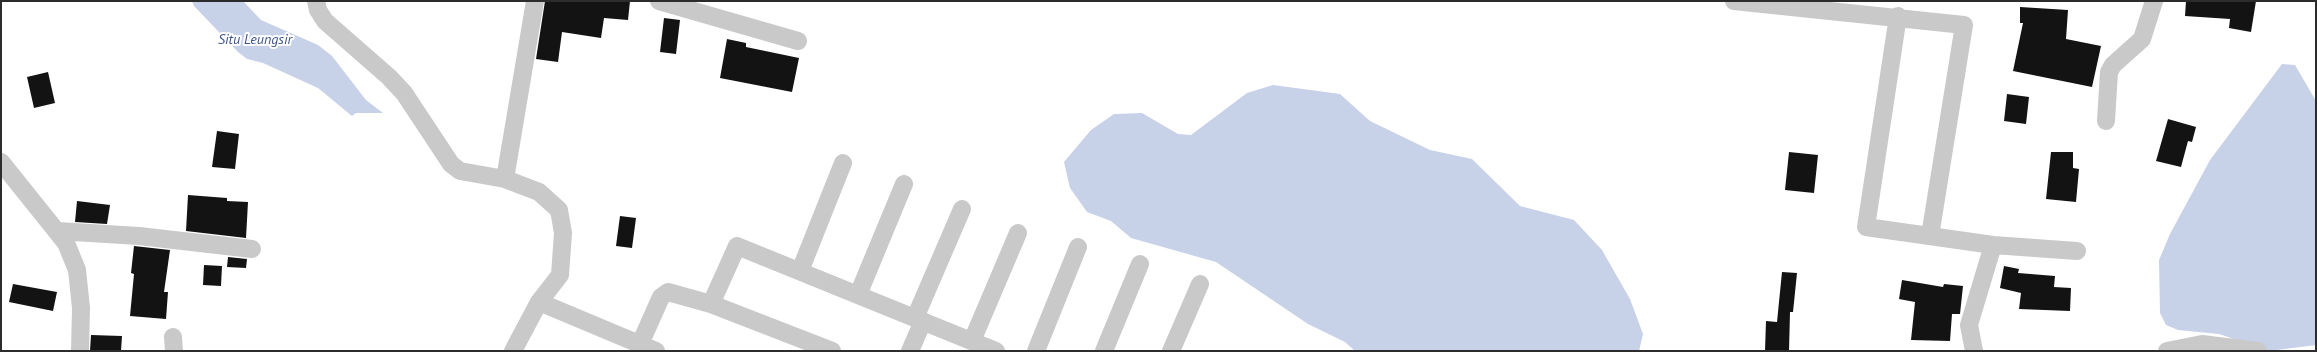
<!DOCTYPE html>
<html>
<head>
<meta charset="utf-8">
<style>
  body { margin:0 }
  #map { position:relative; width:2317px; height:352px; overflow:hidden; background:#fff; font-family:"PT Sans",sans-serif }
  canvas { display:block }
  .frame { position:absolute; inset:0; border:2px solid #2c2c2c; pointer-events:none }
</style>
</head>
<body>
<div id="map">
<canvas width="2317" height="352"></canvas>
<div class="frame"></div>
</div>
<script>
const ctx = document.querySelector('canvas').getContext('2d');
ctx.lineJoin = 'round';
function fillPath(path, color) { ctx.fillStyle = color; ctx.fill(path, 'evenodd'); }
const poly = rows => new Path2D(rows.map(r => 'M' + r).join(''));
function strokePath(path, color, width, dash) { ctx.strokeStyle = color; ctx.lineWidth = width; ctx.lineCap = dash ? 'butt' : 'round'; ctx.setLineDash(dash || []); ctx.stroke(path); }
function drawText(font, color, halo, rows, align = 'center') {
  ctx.font = font + ' "PT Sans",sans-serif'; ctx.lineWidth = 4; ctx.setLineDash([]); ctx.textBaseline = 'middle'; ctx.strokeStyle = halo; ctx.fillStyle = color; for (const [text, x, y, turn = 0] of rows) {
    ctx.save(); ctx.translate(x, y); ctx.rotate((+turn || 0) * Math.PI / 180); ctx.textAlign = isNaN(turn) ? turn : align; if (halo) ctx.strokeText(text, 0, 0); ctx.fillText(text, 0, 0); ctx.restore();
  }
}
fillPath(poly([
  [192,1,243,1,261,20,318,45,332,56,366,100,383,113,356,113,352,116,318,88,263,63,247,59,238,52,194,6],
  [2282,64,2295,65,2316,101,2316,345,2269,351,2219,334,2178,330,2166,325,2160,313,2159,260,2170,234,2210,160],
  [1273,85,1340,94,1370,121,1430,150,1472,159,1520,206,1574,220,1602,250,1630,299,1643,334,1639,351,1355,351,1345,342,1308,324,1216,262,1131,238,1111,221,1087,212,1070,188,1064,162,1091,130,1114,114,1142,113,1178,134,1191,135,1247,93]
]), '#c7d1e8');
fillPath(poly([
  [545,1,630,1,628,20,604,18,601,38,562,32,558,62,536,59],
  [2186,1,2256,1,2251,32,2229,28,2230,19,2185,16],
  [2020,7,2068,10,2066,39,2101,46,2092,87,2013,71,2023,23,2020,23],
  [664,18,680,20,676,54,660,52],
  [727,39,746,43,746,47,799,58,792,92,720,78],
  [48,72,55,103,34,108,27,77],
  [2007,94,2029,97,2026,124,2004,121],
  [2168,119,2196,127,2192,142,2188,141,2181,167,2156,161],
  [217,131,239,134,235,169,212,167],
  [1789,152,1818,155,1814,193,1785,190],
  [2051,152,2073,152,2073,168,2079,169,2076,202,2046,199],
  [188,195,227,198,227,201,248,202,246,238,186,231],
  [77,201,110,205,107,224,75,222],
  [620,216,636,218,632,248,616,246],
  [134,246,170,250,164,292,168,292,166,319,130,316,134,274,131,273],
  [228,257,247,259,246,268,227,267],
  [204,265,222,266,221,286,203,285],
  [2004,266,2019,269,2018,273,2055,276,2054,287,2071,288,2070,311,2019,309,2021,293,2000,288],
  [1782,272,1797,273,1793,312,1790,312,1789,351,1765,351,1766,321,1777,322],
  [1902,280,1943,287,1944,284,1963,286,1960,314,1952,314,1950,341,1911,340,1915,302,1899,299],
  [13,284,57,292,53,311,9,302],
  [91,335,122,336,121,351,90,351]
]), '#131313');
strokePath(poly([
  [316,1,318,10,325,21,389,77,404,93,451,164,460,171,505,179,539,192,559,210,563,233,560,275,539,302],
  [659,1,798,41],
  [1734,1,1964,25,1930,236],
  [1898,16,1866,227,1993,245],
  [2106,121,2109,72,2113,65,2142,39,2154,1],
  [1,162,66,243,77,270,81,308,80,351],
  [505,179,535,1],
  [57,231,139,236,252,249],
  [800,271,843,163],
  [858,295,904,184],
  [711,304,737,246,996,351],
  [915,318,962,209],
  [173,337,174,351],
  [972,341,1018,233],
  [640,344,661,297,668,292,711,304,832,351],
  [513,351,539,302,656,351],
  [910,351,923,321],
  [1036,351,1078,247],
  [1104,351,1140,264],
  [1171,351,1200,284],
  [1974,351,1969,325,1993,245,2077,251],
  [2167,351,2202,344,2258,351]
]), '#c9c9c9', 18);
drawText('italic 14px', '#405788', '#fff', [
  ["Situ Leungsir",255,40]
]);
</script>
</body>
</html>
